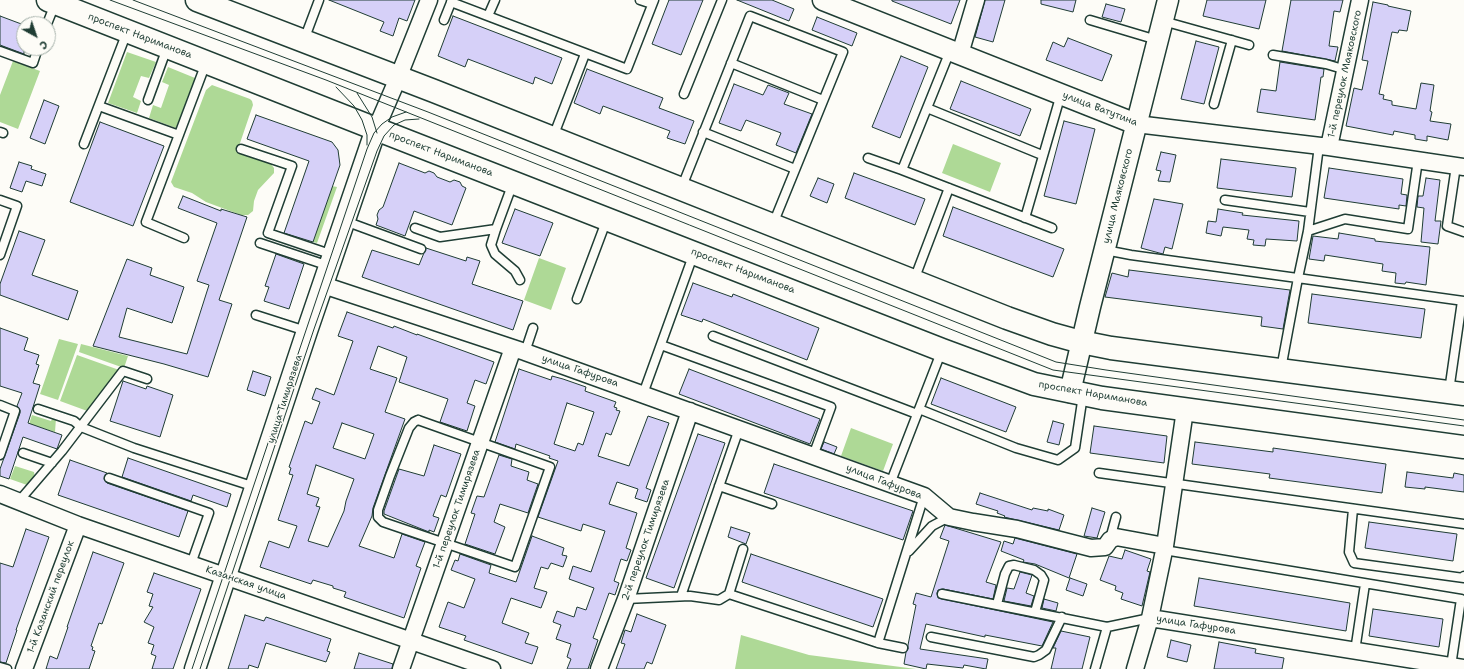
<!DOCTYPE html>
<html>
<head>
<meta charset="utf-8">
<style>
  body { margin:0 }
  #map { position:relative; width:1464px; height:669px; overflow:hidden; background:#fdfcf7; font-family:"Shantell Sans",sans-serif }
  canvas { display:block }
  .north { position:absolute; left:16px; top:16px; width:40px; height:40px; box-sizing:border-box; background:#fdfcf7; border:1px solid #a4b0a9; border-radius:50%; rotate:140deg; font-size:11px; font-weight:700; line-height:16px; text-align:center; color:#1f3d34 }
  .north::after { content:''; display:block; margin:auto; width:14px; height:18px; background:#1f3d34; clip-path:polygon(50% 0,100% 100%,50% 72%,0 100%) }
</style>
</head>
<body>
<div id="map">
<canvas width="1464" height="669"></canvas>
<div class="north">С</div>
</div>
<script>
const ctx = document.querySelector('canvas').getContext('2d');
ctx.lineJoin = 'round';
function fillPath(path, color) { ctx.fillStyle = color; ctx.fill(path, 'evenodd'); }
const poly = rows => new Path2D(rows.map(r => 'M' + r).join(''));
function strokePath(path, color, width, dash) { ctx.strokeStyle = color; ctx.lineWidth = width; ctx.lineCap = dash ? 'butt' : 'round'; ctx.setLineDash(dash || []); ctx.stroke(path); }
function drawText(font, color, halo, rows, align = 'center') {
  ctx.font = font + ' "Shantell Sans",sans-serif'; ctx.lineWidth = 3; ctx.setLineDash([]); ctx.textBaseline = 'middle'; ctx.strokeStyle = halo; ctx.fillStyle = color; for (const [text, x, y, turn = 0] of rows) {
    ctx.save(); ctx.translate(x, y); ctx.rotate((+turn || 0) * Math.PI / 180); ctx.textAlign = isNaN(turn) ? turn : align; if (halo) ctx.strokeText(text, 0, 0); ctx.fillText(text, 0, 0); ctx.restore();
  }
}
fillPath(poly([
  [127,52,156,62,149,78,141,76,133,97,141,101,137,113,108,103],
  [13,61,40,71,18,129,0,122,0,95],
  [168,67,195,78,176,128,149,118,153,105,161,108,169,85,162,82],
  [212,85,250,99,252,101,253,105,239,146,270,163,274,168,274,173,258,190,254,201,253,211,248,215,241,215,206,202,192,193,174,187,171,182,206,90],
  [953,144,1001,163,990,192,942,173],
  [332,186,337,187,317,243,313,242],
  [539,258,566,268,551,310,524,300],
  [59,339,78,344,58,400,40,394],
  [81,344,128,356,124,368,79,352],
  [77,355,122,371,90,412,60,401],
  [32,415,51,421,53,417,56,418,55,432,29,424],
  [851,428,893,444,883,471,841,456],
  [15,466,34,472,35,478,27,485,10,479],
  [741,635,809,655,916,669,735,669]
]), '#aed996');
const building = poly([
  [329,0,415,0,407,21,399,18,393,36,380,31,384,22,329,0],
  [669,0,703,0,681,55,652,44,669,0],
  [737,0,772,0,794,9,789,21,737,0],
  [892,0,960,0,951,24,892,1,892,0],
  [985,0,1005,0,993,42,975,37,985,0],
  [1041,0,1076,0,1073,12,1041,4,1041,0],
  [1207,0,1266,0,1259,29,1203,16,1207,0],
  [1291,0,1343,0,1340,12,1334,11,1329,46,1338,47,1335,61,1282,51,1291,0],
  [1373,2,1388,5,1388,6,1411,11,1407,31,1399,30,1398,33,1392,32,1379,94,1384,95,1383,99,1392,101,1392,105,1416,109,1421,83,1434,85,1430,111,1432,112,1430,121,1451,124,1448,140,1427,136,1427,141,1415,139,1415,135,1394,131,1393,135,1346,126,1354,88,1362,90,1368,61,1362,60,1373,2],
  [1106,4,1125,9,1121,22,1102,17,1106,4],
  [0,16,24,25,24,54,0,45,0,16],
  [453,16,562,58,552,84,535,77,533,84,468,59,465,67,438,56,453,16],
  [817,17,857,33,852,46,812,30,817,17],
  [1068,38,1112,55,1102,81,1046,60,1053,42,1064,47,1068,38],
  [1196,41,1219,47,1204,104,1181,99,1196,41],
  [901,56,928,67,900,138,872,127,901,56],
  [1280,62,1324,69,1323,77,1321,77,1315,120,1257,112,1261,89,1276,91,1280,62],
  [587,69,663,98,659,108,694,121,685,144,667,138,670,131,603,106,600,114,574,103,587,69],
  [961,81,1031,109,1020,136,950,109,961,81],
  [734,84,763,95,768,85,789,93,784,104,812,114,796,153,776,145,781,133,746,120,741,131,719,123,734,84],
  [44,100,59,106,45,144,30,138,44,100],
  [256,115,332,142,338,150,340,165,313,242,284,233,309,161,247,139,256,115],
  [1064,121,1095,129,1076,204,1044,196,1064,121],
  [100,122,164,146,133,226,70,202,100,122],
  [1161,152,1176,155,1170,182,1158,181,1161,171,1156,170,1161,152],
  [1221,159,1296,168,1292,197,1217,188,1221,159],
  [19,162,32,166,31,169,46,174,42,186,26,181,22,192,10,188,19,162],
  [399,163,425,173,429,171,434,173,437,177,450,182,454,180,460,182,462,186,466,188,452,225,414,211,405,236,376,225,378,219,377,215,379,210,383,207,399,163],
  [1329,168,1403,179,1401,194,1407,195,1406,206,1399,205,1399,209,1324,198,1329,168],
  [854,173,925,199,915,225,845,198,854,173],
  [818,178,834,184,827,203,810,196,818,178],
  [1426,178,1440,180,1435,221,1441,221,1438,244,1421,242,1424,208,1417,207,1418,196,1423,196,1426,178],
  [183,196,221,211,221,209,247,217,219,300,232,304,208,377,164,364,93,346,127,259,152,268,150,275,184,287,172,323,127,308,119,337,187,354,209,285,197,281,217,223,178,208,183,196],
  [1154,199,1183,204,1172,249,1165,247,1163,254,1141,248,1154,199],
  [953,207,1064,249,1053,277,943,236,953,207],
  [515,209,553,223,540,256,502,243,515,209],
  [1218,209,1243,213,1242,215,1299,221,1297,241,1266,239,1265,246,1253,245,1254,240,1247,239,1249,230,1223,227,1221,236,1206,233,1208,221,1216,222,1218,209],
  [19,231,45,240,32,275,78,291,68,320,0,295,0,284,19,231],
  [1339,233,1375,239,1375,241,1430,247,1426,285,1406,282,1405,284,1395,283,1396,273,1382,271,1383,264,1325,255,1324,261,1309,259,1313,236,1338,239,1339,233],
  [426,248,466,261,467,257,480,261,472,284,523,301,513,330,362,277,372,250,419,265,426,248],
  [276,254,304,264,289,309,264,301,269,287,265,286,276,254],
  [1129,270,1290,290,1283,329,1261,326,1262,317,1105,297,1112,273,1128,277,1129,270],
  [693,283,732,297,733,294,819,328,807,360,703,319,702,322,681,315,693,283],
  [1312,294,1425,309,1421,338,1308,323,1312,294],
  [347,312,393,328,394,326,417,335,417,334,494,362,486,384,475,380,467,403,475,406,467,431,440,422,448,399,399,382,407,357,378,346,370,369,397,378,385,412,405,419,373,508,372,516,359,546,394,558,402,534,425,542,416,566,421,568,404,618,344,597,346,592,333,588,333,586,313,580,311,584,260,567,269,541,289,548,297,526,278,520,293,475,289,474,291,468,289,467,305,421,312,424,320,402,312,399,316,388,334,395,353,341,338,336,347,312],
  [342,423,374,434,365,459,333,448,342,423],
  [316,465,354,479,346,501,344,511,328,547,308,541,320,507,316,506,319,498,307,494,316,465],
  [0,328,28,338,24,350,39,355,36,364,39,365,33,383,40,385,28,423,62,435,57,449,23,437,9,479,0,476,0,469,20,413,20,410,17,406,22,393,0,386,0,328],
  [519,369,551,380,552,376,563,379,586,387,585,391,616,402,614,407,617,408,616,410,620,411,611,435,606,433,598,456,629,466,648,416,669,423,646,488,651,490,647,502,635,498,638,489,617,482,609,504,637,513,626,548,631,550,627,561,621,559,614,581,619,583,615,595,609,593,593,638,598,640,588,669,567,669,571,659,567,657,571,644,556,639,561,625,553,622,557,611,574,617,577,607,586,610,594,588,569,579,573,566,591,572,605,531,583,524,581,531,538,517,558,461,549,458,550,456,516,444,515,449,495,442,519,369],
  [567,403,594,412,583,445,578,443,575,451,554,444,567,403],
  [689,369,820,419,810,444,679,394,689,369],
  [253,371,271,377,265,396,247,390,253,371],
  [941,378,1016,407,1006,432,931,404,941,378],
  [123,381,146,389,147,386,173,395,160,437,110,421,123,381],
  [1053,421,1064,424,1059,445,1047,442,1053,421],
  [1094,426,1167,436,1164,463,1090,453,1094,426],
  [698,434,725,443,674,588,646,578,698,434],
  [824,442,837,447,834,454,821,449,824,442],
  [1195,442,1273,452,1273,448,1386,464,1382,493,1269,478,1270,474,1192,464,1195,442],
  [434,445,461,454,446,497,441,495,433,516,439,518,434,532,429,530,429,532,384,514,384,511,399,469,424,476,434,445],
  [499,455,512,459,511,466,529,472,527,480,538,484,528,513,500,504,494,522,505,527,495,554,465,544,475,514,471,513,477,496,484,497,499,455],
  [128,458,231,494,227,507,193,495,191,501,122,477,128,458],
  [70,460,107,473,104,479,107,483,188,511,179,537,58,495,70,460],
  [774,464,913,511,903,540,764,493,774,464],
  [1407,472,1453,478,1454,473,1464,475,1464,492,1425,487,1425,489,1405,487,1407,472],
  [980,493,1032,510,1033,508,1048,511,1048,509,1064,515,1059,530,1004,517,1005,516,997,513,998,511,976,504,980,493],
  [1092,508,1105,512,1097,538,1084,536,1092,508],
  [1369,522,1457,534,1453,561,1365,548,1369,522],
  [945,525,1001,542,986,582,996,585,993,599,943,589,938,590,937,593,938,598,1053,622,1042,646,985,635,985,637,926,624,920,649,988,659,986,669,964,665,963,668,927,664,926,669,904,664,906,652,908,649,908,645,916,605,913,604,916,593,931,597,949,541,940,538,945,525],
  [731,527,750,533,746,544,728,537,731,527],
  [26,529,49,537,16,630,17,630,6,663,0,662,0,563,13,567,26,529],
  [532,536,564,548,562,555,567,556,563,567,551,563,548,569,541,567,534,588,547,592,541,608,511,598,502,623,529,633,525,643,538,647,532,664,464,640,466,636,439,627,448,602,464,608,475,579,451,570,455,560,458,561,460,554,491,565,489,573,516,582,532,536],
  [1015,538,1077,554,1069,578,1035,564,1023,562,1024,560,1001,551,1004,541,1013,544,1015,538],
  [1125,550,1151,559,1147,571,1150,572,1142,606,1121,599,1123,593,1115,590,1116,586,1100,580,1109,556,1122,559,1125,550],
  [93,552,124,563,102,624,99,623,91,646,93,647,92,650,95,651,89,669,46,669,50,656,57,659,68,627,67,627,93,552],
  [751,554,883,599,873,627,742,582,751,554],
  [1020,572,1032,575,1026,593,1034,596,1031,606,1004,601,1007,588,1014,589,1020,572],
  [154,573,201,589,173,669,152,669,156,656,151,654,154,645,148,643,154,627,144,622,153,607,149,606,153,594,147,592,154,573],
  [1070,578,1087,584,1083,596,1066,590,1070,578],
  [1199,578,1350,603,1346,631,1194,606,1199,578],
  [1044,599,1058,603,1056,611,1042,608,1044,599],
  [1373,609,1443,619,1439,647,1369,636,1373,609],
  [637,614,666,625,652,664,647,662,644,669,616,669,625,644,621,643,625,630,631,632,637,614],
  [245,615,264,621,266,617,331,639,327,651,330,652,326,662,266,643,258,668,249,665,248,669,228,669,245,615],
  [1061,631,1090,637,1082,669,1051,669,1056,648,1053,648,1061,631],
  [1171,640,1191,645,1187,662,1167,657,1171,640],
  [1219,642,1256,649,1255,653,1284,658,1282,669,1214,669,1219,642],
  [359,653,393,664,392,669,354,669,359,653]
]);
fillPath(building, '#d6d0f8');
strokePath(building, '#1f3d34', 1);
const service = poly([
  [640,0,652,4],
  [451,2,627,69,654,0],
  [488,16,495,0],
  [444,20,452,0],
  [1090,20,1157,40],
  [1163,21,1249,45],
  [47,24,55,4],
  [304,40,319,0],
  [0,51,33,63,38,48],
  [950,51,927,108,1042,155],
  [1273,55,1326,64,1346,70],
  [731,63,823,100],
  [684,94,722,0],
  [148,100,167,48],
  [1214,104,1232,40],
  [99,106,179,135],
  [0,132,3,133],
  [703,132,795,169],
  [553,137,585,54],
  [84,144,127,32],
  [241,149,292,166,268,233,333,255],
  [868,158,902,170,927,108],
  [1456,166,1447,226,1464,232],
  [902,170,1052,228],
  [513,183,496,229,491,245,495,254,515,271,520,280],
  [681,189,750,16,843,52,773,224],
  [0,200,17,206,0,255],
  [1225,200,1310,212],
  [1025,218,1061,94],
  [345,221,421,249],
  [415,228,440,237,496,229],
  [1308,231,1345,219,1408,229,1418,160],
  [184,238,146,222,206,63],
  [260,243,329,266],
  [1105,250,1131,255,1464,301],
  [914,280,949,188],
  [577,299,607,219],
  [256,315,306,331],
  [713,336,917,414],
  [661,345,831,407,813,456],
  [525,352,533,328],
  [1281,369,1298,278,1308,231,1319,146],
  [1449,391,1462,301],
  [643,394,694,253],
  [0,405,15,411,0,455],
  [38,409,74,421,81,427,134,448,255,487],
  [919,409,1016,448,1058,460,1075,448,1083,395],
  [418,420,550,467,515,567,383,522,378,517,378,510,390,476,409,428,414,422,418,420],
  [23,453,52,463],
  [1099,473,1464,524],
  [109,478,209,513,191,564],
  [890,484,942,350],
  [719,486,772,504],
  [19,501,62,451,123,371,147,379],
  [1353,509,1349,552,1354,563,1464,578,1464,576],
  [1110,539,1116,517],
  [1164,550,1461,599,1451,666],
  [909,551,932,526,949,517],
  [729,594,743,549],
  [942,594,1107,627],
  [681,596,739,429],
  [626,599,690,596,719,600,729,594,878,643,924,496],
  [997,604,1005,574,1009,566,1014,565,1034,570,1041,575,1044,580,1035,612],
  [931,637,1034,657,1039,655,1046,650,1062,617],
  [878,643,903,648],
  [1355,651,1365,584],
  [0,667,7,669],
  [1095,669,1107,627,1150,618]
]);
const minor = poly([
  [960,54,976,0],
  [1136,124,1329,147,1464,167],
  [376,129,398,78,429,0],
  [1329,147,1360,0],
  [323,285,525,352,924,496,949,517,973,522,1017,529,1091,548,1105,547,1110,540,1116,537,1165,546,1150,618,1464,668],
  [0,494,78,525,492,669],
  [1165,546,1185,410],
  [24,669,78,525],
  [401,669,513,348],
  [599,669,626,599,690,411],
  [1135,669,1150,618]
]);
const tertiary = poly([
  [823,0,1136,124],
  [1070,392,1090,307,1168,0],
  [195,669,307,331,376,129]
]);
const primary = poly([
  [48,0,376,129,942,350,1034,384,1102,398,1464,447],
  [197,0,434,91,1007,318,1052,334,1081,342,1111,348,1464,394]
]);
strokePath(service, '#1f3d34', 11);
strokePath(minor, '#1f3d34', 19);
strokePath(tertiary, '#1f3d34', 23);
strokePath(primary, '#1f3d34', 25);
strokePath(service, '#fdfcf7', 8);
strokePath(minor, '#fdfcf7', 16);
strokePath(tertiary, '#fdfcf7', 20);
strokePath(primary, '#fdfcf7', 22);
strokePath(poly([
  [110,0,326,80,1053,370,1464,426],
  [133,0,428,112,1056,362,1106,370,1464,420],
  [336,87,354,106,362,120,367,135,367,145],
  [357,93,372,117,377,133],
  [192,669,367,149,374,133,382,124,392,117,406,112],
  [200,669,314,329,377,151,384,136,394,125,405,120,419,119]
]), '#1f3d34', 1);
drawText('10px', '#1f3d34', '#fdfcf7', [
  ["проспект Нариманова",140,36,21],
  ["1-й переулок Маяковского",1345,74,-78],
  ["улица Ватутина",1100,109,21],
  ["проспект Нариманова",441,154,21],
  ["улица Маяковского",1118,196,-76],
  ["проспект Нариманова",743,271,21],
  ["улица Гафурова",580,371,19],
  ["проспект Нариманова",1093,394,10],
  ["улица Тимирязева",285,399,-72],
  ["улица Гафурова",884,482,21],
  ["1-й переулок Тимирязева",457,509,-71],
  ["2-й переулок Тимирязева",646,540,-71],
  ["Казанская улица",246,583,19],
  ["1-й Казанский переулок",51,597,-70],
  ["улица Гафурова",1196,625,9]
]);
</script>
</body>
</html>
